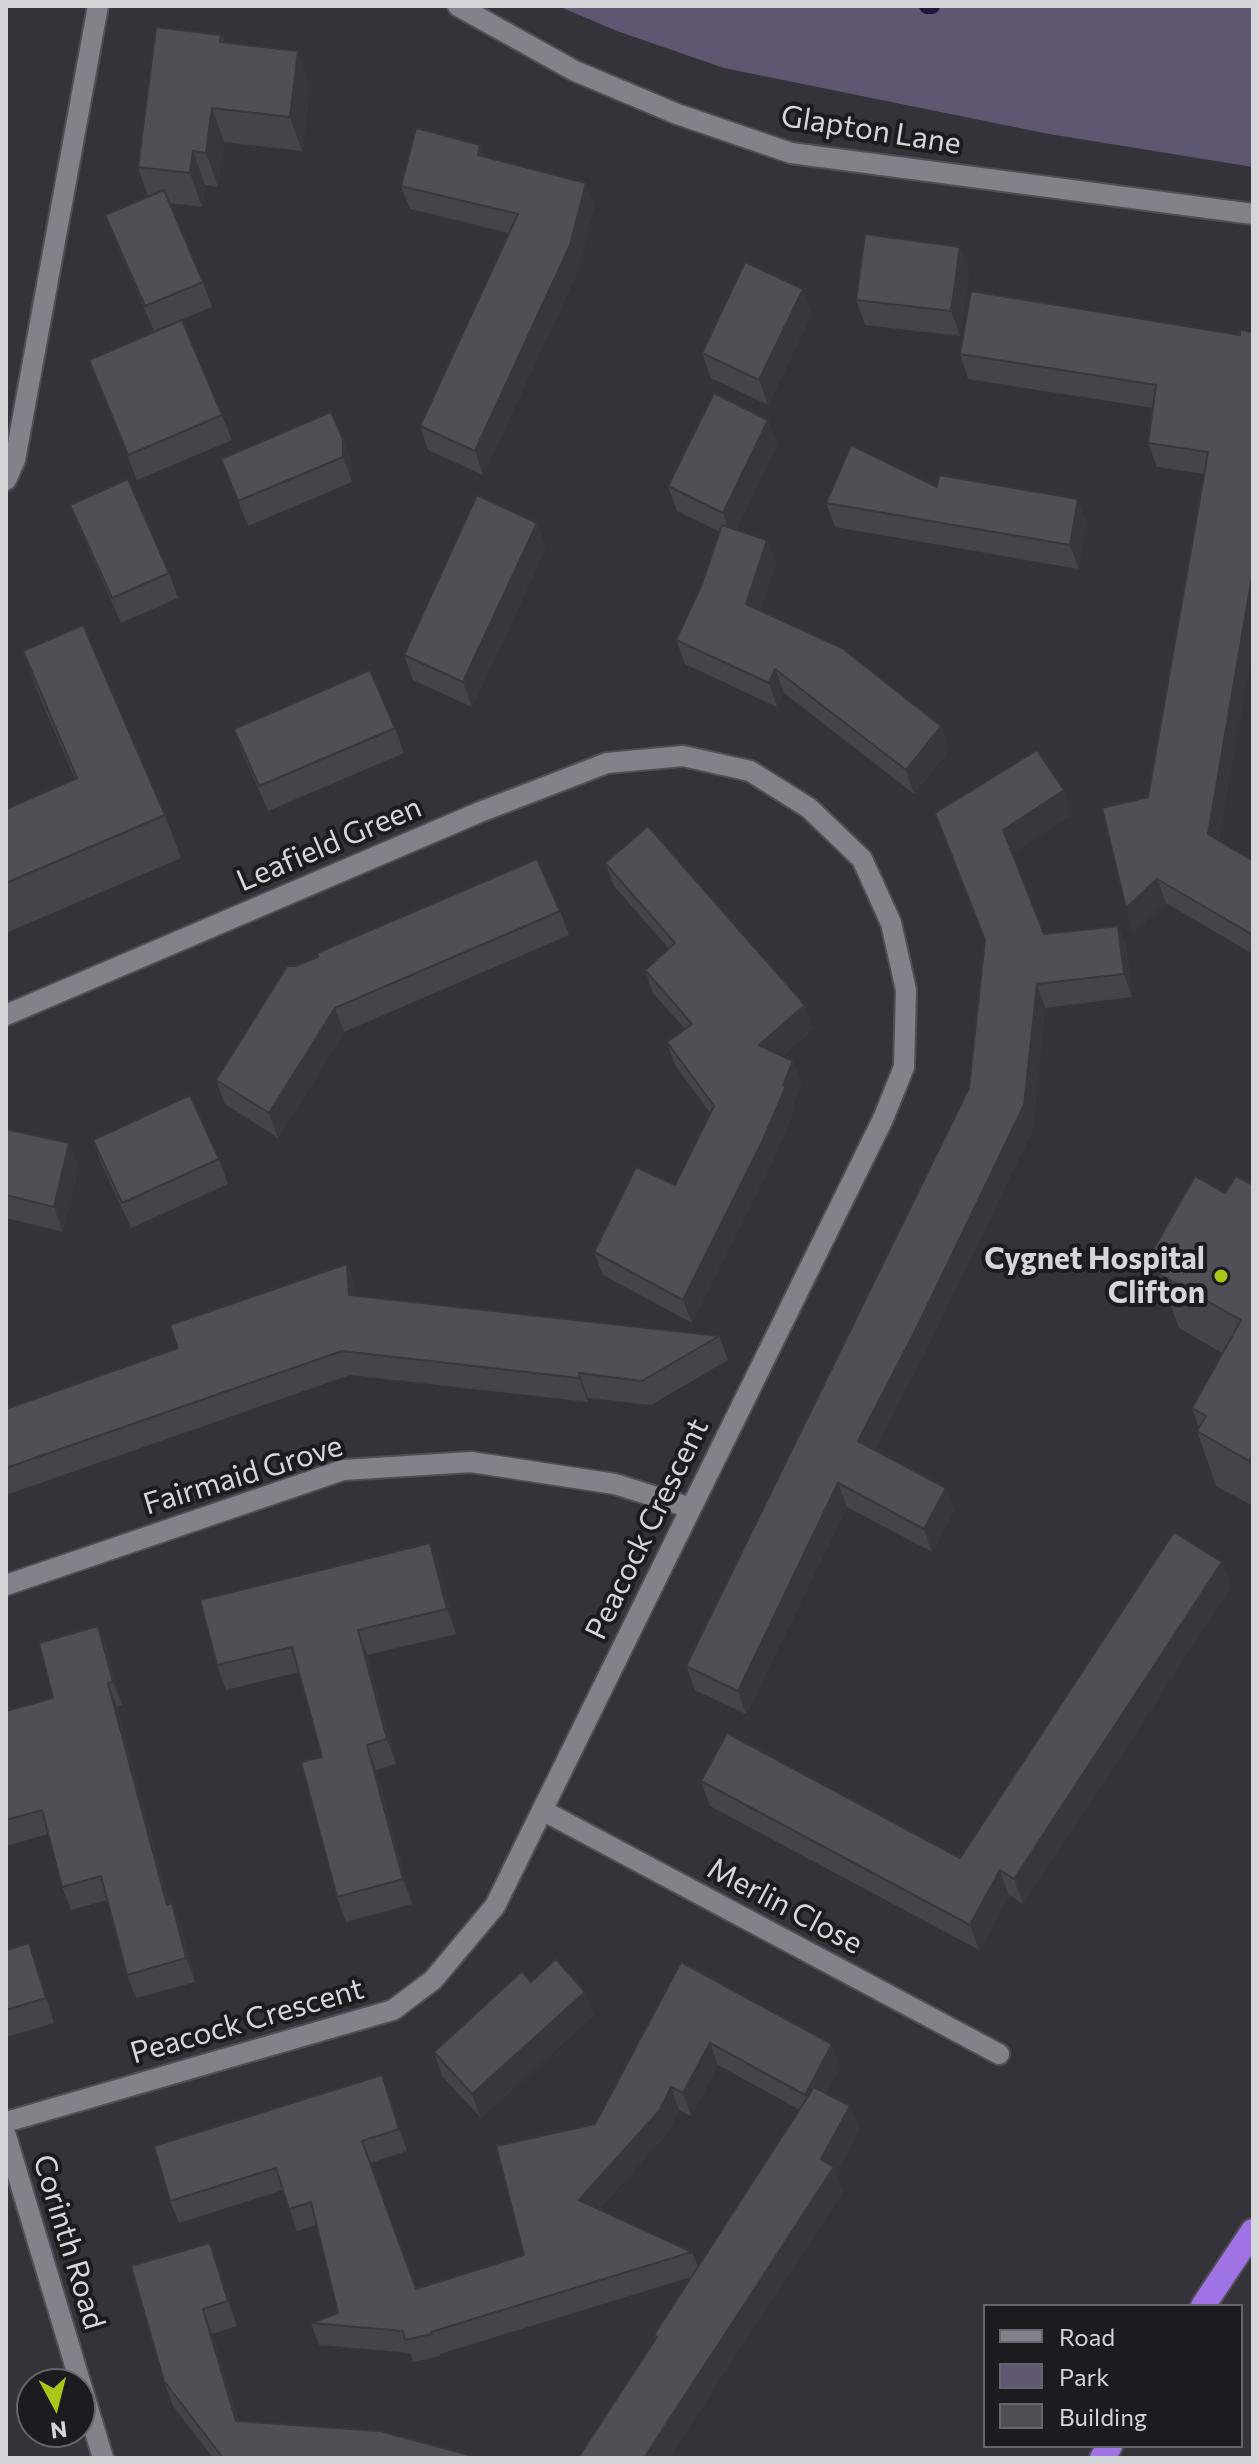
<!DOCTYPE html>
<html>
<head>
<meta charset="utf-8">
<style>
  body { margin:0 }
  #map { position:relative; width:1259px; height:2464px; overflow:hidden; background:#35333a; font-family:Commissioner,sans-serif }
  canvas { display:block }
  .frame { position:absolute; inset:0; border:8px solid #d6d5d9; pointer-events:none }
  .legend { position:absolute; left:983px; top:2304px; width:260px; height:144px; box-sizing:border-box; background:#1c1b1f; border:2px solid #666569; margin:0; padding:10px 14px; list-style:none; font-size:24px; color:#d6d5d9 }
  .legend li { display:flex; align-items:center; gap:16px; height:40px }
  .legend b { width:40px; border:2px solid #666569 }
  .north { position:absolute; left:16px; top:2368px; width:80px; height:80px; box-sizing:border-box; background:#1c1b1f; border:2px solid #666569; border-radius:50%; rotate:173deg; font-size:22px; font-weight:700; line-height:32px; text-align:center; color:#d6d5d9 }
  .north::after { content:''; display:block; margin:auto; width:28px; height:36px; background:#a9c719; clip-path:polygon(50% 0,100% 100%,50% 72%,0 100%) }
</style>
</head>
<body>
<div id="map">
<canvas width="1259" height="2464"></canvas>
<div class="frame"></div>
<ul class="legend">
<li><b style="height:10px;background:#838189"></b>Road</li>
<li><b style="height:22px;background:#5f5671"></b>Park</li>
<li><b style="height:22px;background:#514e56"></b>Building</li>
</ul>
<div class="north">N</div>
</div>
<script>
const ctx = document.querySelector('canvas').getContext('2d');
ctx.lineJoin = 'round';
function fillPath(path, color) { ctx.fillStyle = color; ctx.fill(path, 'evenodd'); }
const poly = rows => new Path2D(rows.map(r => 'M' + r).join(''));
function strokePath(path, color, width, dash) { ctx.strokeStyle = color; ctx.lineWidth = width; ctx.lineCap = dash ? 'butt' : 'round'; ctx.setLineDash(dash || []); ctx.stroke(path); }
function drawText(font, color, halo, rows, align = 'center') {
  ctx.font = font + ' Commissioner,sans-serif'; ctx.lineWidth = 8; ctx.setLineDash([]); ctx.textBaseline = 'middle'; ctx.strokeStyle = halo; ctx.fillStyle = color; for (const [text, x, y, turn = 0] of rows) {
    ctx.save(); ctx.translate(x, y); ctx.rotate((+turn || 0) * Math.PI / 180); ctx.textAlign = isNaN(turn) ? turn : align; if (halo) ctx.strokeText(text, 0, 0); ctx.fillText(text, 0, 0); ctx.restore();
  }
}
fillPath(poly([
  [558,6,1253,6,1253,167,1049,134,724,68,617,31]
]), '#5f5671');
strokePath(poly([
  [927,6,932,6]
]), '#24163a', 16);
const street = poly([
  [458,6,575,71,677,114,791,153,1253,214],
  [6,480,15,460,98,6],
  [6,1015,480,812,607,763,683,756,750,771,809,808,862,859,891,923,906,990,904,1067,883,1119,495,1906,433,1980,393,2010,6,2122],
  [6,1585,343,1470,471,1462,615,1484,691,1508],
  [542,1810,999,2054],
  [6,2136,103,2458]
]);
const highway = poly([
  [1203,2306,1253,2231],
  [1102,2458,1110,2446]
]);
strokePath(street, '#514f55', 24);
strokePath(highway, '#514f55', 28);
strokePath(street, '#838189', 20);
strokePath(highway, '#a073e5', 24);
fillPath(poly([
  [221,35,224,42,310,85,302,151,224,142,218,187,205,185,202,207,170,203,203,282,212,307,154,331,115,240,105,215,148,197,138,167],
  [484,157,586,183,594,206,579,269,483,475,428,450,420,426,509,233,410,209,401,186],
  [960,247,969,272,960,336,865,325,856,300],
  [812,314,768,405,711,378,702,353],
  [1240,335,1219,841,1253,861,1253,954,1166,903,1134,932,1126,908,1148,797,1204,474,1157,467,1148,443,1153,408,968,379,960,354],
  [89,360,222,415,232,440,137,480],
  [768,420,777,445,736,530,767,540,776,564,760,610,941,726,949,750,914,794,784,693,777,707,685,664,676,640,702,584,720,532,677,511,668,486],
  [343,439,352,464,352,482,248,526,221,459],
  [937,487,1087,523,1079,569,835,527,826,503],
  [70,505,169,573,178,598,121,623,80,530],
  [537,523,546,548,472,707,413,680,404,655],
  [23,651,165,815,181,858,6,933,6,809,75,779,39,695],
  [395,728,404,753,268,811,243,754,234,729],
  [1064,790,1072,814,1012,853,1044,934,1118,926,1127,950,1132,997,1045,1008,1033,1129,926,1350,874,1450,946,1488,954,1511,932,1552,847,1507,746,1714,695,1690,686,1666,969,1088,985,942,935,813],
  [605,863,814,1028,782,1056,793,1061,802,1084,793,1104,794,1110,772,1163,692,1323,603,1275,594,1252,675,1185,710,1113,675,1065,667,1042,685,1029,653,993,645,970,669,949,614,886],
  [560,911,569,935,344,1032,278,1138,225,1104,216,1080,295,966],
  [6,1129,69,1143,78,1168,63,1232,6,1218],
  [93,1140,219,1159,228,1184,131,1228,102,1165],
  [1253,1185,1253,1506,1216,1486,1197,1431,1199,1428,1192,1408,1222,1353,1179,1328,1159,1274,1161,1271,1153,1250,1225,1193],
  [347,1264,356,1288,356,1296,719,1336,728,1360,651,1405,588,1398,588,1402,350,1375,6,1495,6,1409,178,1348],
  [430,1543,440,1568,456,1634,367,1655,396,1764,376,1770,412,1904,346,1922,337,1897,322,1757,299,1672,226,1690,217,1665],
  [1222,1562,1231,1587,1023,1904,1009,1895,979,1950,710,1806,701,1781,960,1858],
  [98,1626,107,1650,122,1705,117,1707,169,1904,181,1927,195,1982,136,1998,127,1975,107,1900,71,1910,62,1887,48,1834,6,1846,6,1711,53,1698],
  [6,1950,38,1968,54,2023,6,2037],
  [681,1962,840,2067,826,2093,850,2106,859,2130,836,2173,843,2192,655,2340,654,2335,691,2277,440,2354,440,2356,413,2362,410,2353,319,2345,311,2323,338,2313,316,2225,297,2231,283,2190,179,2223,170,2201,382,2075,407,2151,370,2163,416,2289,524,2255],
  [718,2065,800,2110,698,2267,692,2252,599,2209,668,2132,679,2110,691,2116],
  [531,1982,594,2015,481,2118,442,2076,434,2052],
  [219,2268,237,2326,212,2334,238,2421,480,2458,213,2458,173,2406,164,2381]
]), '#46434a');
fillPath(poly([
  [298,51,310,85,302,151,290,117],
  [212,108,224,142,218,187,206,153],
  [480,145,489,168,478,155],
  [193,151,205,185,202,207,190,173],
  [586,183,594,206,579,269,483,475,475,451],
  [960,247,969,272,960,336,951,311],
  [803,289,812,314,768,405,759,380],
  [768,420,777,445,732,538,723,513],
  [343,439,352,464,352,482,343,457],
  [1078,499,1087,523,1079,569,1070,545],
  [537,523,546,548,472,707,463,682],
  [767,540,776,564,754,628,746,604],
  [1253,571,1253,647,1216,858,1208,834],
  [775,669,784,693,777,707,769,683],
  [941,726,949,750,914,794,906,770],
  [1064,790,1072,814,1012,853,1003,830],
  [1157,879,1166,903,1134,932,1126,908],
  [1118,926,1127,950,1132,997,1124,974],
  [1037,984,1045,1008,1033,1129,926,1350,867,1465,858,1441],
  [805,1005,814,1028,767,1069,759,1045],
  [335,1008,344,1032,278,1138,269,1113],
  [793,1061,802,1084,793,1104,794,1110,772,1163,692,1323,683,1300],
  [69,1143,78,1168,63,1232,54,1207],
  [347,1264,356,1288,358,1319,349,1295],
  [579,1373,588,1398,588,1402,579,1378],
  [1253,1454,1253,1472,1249,1461],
  [838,1483,847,1507,746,1714,738,1691],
  [946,1488,954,1511,932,1552,924,1529],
  [430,1543,440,1568,456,1634,447,1609],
  [1222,1562,1231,1587,1023,1904,1014,1879],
  [98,1626,107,1650,122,1705,113,1682],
  [358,1630,367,1655,396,1764,387,1739],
  [108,1683,117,1707,176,1928,167,1905],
  [367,1745,376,1770,412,1904,403,1879],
  [1000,1870,1009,1895,979,1950,970,1925],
  [172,1903,181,1927,195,1982,186,1958],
  [29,1943,38,1968,54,2023,46,1998],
  [585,1992,594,2015,481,2118,472,2094],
  [710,2043,718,2065,691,2116,683,2093],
  [832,2044,840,2067,813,2117,805,2095],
  [382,2075,390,2097,407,2151,399,2129],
  [671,2087,679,2110,668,2132,587,2222,579,2200],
  [850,2106,859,2130,836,2173,843,2192,669,2458,644,2458,821,2159],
  [210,2243,219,2268,237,2326,228,2301],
  [203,2309,212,2334,245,2446,236,2421]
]), '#39373c');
const building = poly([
  [156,27,221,35,220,42,298,51,290,117,212,108,206,153,193,151,190,173,138,167,156,27],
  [416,128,480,145,478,155,586,183,570,245,475,451,420,426,518,214,401,186,416,128],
  [164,190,203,282,145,306,105,215,164,190],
  [865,234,960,247,951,311,856,300,865,234],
  [745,262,803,289,759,380,702,353,745,262],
  [971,291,1240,335,1240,330,1253,332,1253,571,1208,834,1253,861,1253,935,1157,879,1126,908,1102,808,1148,797,1208,452,1148,443,1156,385,960,354,971,291],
  [182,320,222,415,128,455,89,360,182,320],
  [714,393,768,420,723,513,668,486,714,393],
  [331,412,343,439,343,457,238,501,221,459,331,412],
  [851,445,937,487,939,475,1078,499,1070,545,826,503,851,445],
  [128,479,169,573,112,598,70,505,128,479],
  [477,495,537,523,463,682,404,655,477,495],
  [722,525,767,540,746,604,842,648,941,726,906,770,775,669,769,683,676,640,702,584,722,525],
  [83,625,165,815,6,883,6,809,77,778,23,651,83,625],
  [370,670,395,728,259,786,234,729,370,670],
  [1037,750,1064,790,1003,830,1044,934,1118,926,1124,974,1037,984,1024,1105,917,1327,858,1441,946,1488,924,1529,838,1483,738,1691,686,1666,969,1088,985,940,935,813,1037,750],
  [648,826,805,1005,759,1045,793,1061,783,1085,786,1086,763,1140,683,1300,594,1252,636,1167,675,1185,714,1106,667,1042,692,1024,645,970,675,943,605,863,648,826],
  [537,859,560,911,335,1008,269,1113,216,1080,287,966,295,966,318,957,317,953,537,859],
  [190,1095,219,1159,122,1203,93,1140,190,1095],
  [6,1129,69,1143,54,1207,6,1195,6,1129],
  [1195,1176,1225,1193,1236,1176,1253,1185,1253,1454,1249,1461,1197,1431,1206,1416,1192,1408,1241,1320,1159,1274,1168,1258,1153,1250,1195,1176],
  [347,1264,349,1295,719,1336,642,1381,579,1373,579,1378,342,1351,6,1468,6,1409,178,1348,170,1325,347,1264],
  [1174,1532,1222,1562,1014,1879,1000,1870,970,1925,701,1781,727,1733,960,1858,1174,1532],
  [430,1543,447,1609,358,1630,387,1739,367,1745,403,1879,337,1897,301,1762,322,1757,292,1647,217,1665,200,1600,430,1543],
  [98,1626,113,1682,108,1683,167,1905,172,1903,186,1958,127,1975,101,1876,62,1887,42,1810,6,1820,6,1711,53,1698,39,1643,98,1626],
  [29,1943,46,1998,6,2010,6,1950,29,1943],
  [556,1959,585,1992,472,2094,434,2052,522,1971,531,1982,556,1959],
  [681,1962,832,2044,805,2095,710,2043,683,2093,671,2087,660,2110,579,2200,692,2252,431,2332,432,2334,405,2340,403,2331,311,2323,338,2313,311,2202,289,2209,276,2168,170,2201,154,2146,382,2075,399,2129,362,2141,416,2289,524,2255,496,2146,595,2124,681,1962],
  [814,2087,850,2106,821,2159,834,2167,644,2458,578,2458,657,2337,654,2335,814,2087],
  [210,2243,228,2301,203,2309,236,2421,380,2431,480,2458,223,2458,164,2381,131,2266,210,2243]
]);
fillPath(building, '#514e56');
strokePath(building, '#39373c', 2);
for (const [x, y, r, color] of [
  [1221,1276,8,"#a9c719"]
]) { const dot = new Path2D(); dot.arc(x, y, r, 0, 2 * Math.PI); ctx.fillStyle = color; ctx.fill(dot); strokePath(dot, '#1c1b1f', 3); }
drawText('30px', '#d6d5d9', '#1c1b1f', [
  ["Glapton Lane",871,130,9],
  ["Leafield Green",329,844,-23],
  ["Fairmaid Grove",243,1475,-17],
  ["Peacock Crescent",647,1529,-64],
  ["Merlin Close",785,1906,28],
  ["Peacock Crescent",247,2021,-16],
  ["Corinth Road",69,2242,73]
]);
drawText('bold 30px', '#d6d5d9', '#1c1b1f', [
  ["Cygnet Hospital",1205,1259],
  ["Clifton",1205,1293]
], 'right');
</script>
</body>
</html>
